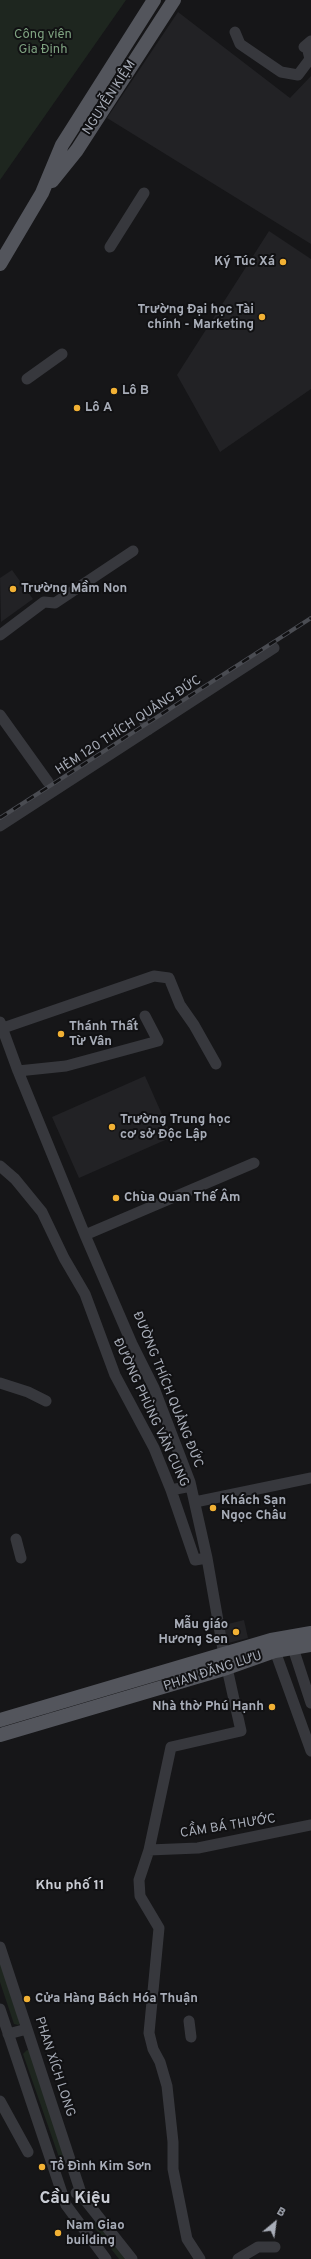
<!DOCTYPE html>
<html>
<head>
<meta charset="utf-8">
<style>
  body { margin:0 }
  #map { position:relative; width:311px; height:2259px; overflow:hidden; background:#161618; font-family:Overpass,sans-serif }
  canvas { display:block }
  .north { position:absolute; left:255px; top:2203px; width:40px; height:40px; -webkit-text-stroke:3px #111113; paint-order:stroke; rotate:29deg; font-size:11px; font-weight:700; line-height:16px; text-align:center; color:#a8adb8 }
  .north::after { content:''; display:block; margin:auto; width:14px; height:18px; background:#a8adb8; clip-path:polygon(50% 0,100% 100%,50% 72%,0 100%) }
</style>
</head>
<body>
<div id="map">
<canvas width="311" height="2259"></canvas>
<div class="north">B</div>
</div>
<script>
const ctx = document.querySelector('canvas').getContext('2d');
ctx.lineJoin = 'round';
function fillPath(path, color) { ctx.fillStyle = color; ctx.fill(path, 'evenodd'); }
const poly = rows => new Path2D(rows.map(r => 'M' + r).join(''));
function strokePath(path, color, width, dash) { ctx.strokeStyle = color; ctx.lineWidth = width; ctx.lineCap = dash ? 'butt' : 'round'; ctx.setLineDash(dash || []); ctx.stroke(path); }
function drawText(font, color, halo, rows, align = 'center') {
  ctx.font = font + ' Overpass,sans-serif'; ctx.lineWidth = 4; ctx.setLineDash([]); ctx.textBaseline = 'middle'; ctx.strokeStyle = halo; ctx.fillStyle = color; for (const [text, x, y, turn = 0] of rows) {
    ctx.save(); ctx.translate(x, y); ctx.rotate((+turn || 0) * Math.PI / 180); ctx.textAlign = isNaN(turn) ? turn : align; if (halo) ctx.strokeText(text, 0, 0); ctx.fillText(text, 0, 0); ctx.restore();
  }
}
fillPath(poly([
  [178,12,290,98,311,76,311,244,107,118],
  [269,231,311,259,311,389,220,452,177,375],
  [12,570,33,599,1,622,0,578],
  [145,1076,172,1137,79,1178,52,1117],
  [244,1620,248,1638,228,1643,224,1625]
]), '#222225');
fillPath(poly([
  [0,0,126,0,0,180],
  [0,1956,20,2024,18,2025,14,2024,0,1982],
  [27,2050,30,2051,68,2165,66,2168,62,2166,23,2054],
  [98,2221,128,2259,119,2259,93,2226,94,2222]
]), '#1e261f');
strokePath(poly([
  [235,32,240,44,281,72,298,75,310,59,308,51],
  [304,47,311,41],
  [110,247,144,193],
  [27,379,62,354],
  [0,635,44,602,55,603,133,551],
  [0,715,48,782],
  [144,720,148,730],
  [0,826,274,648],
  [0,1022,18,1071,85,1235,132,1344,154,1388,190,1482,207,1558,224,1655],
  [0,1029,154,976,169,978,180,1005,194,1025,216,1064],
  [18,1071,66,1066,158,1041,145,1016],
  [0,1166,15,1179,42,1212,64,1258,85,1294,115,1375,154,1448,171,1490,195,1560,207,1558],
  [85,1235,254,1163],
  [0,1383,28,1392,46,1401],
  [171,1490,191,1486],
  [195,1502,311,1478],
  [16,1539,21,1558],
  [293,1648,311,1703],
  [275,1651,311,1751],
  [149,1850,198,1848,311,1825],
  [0,1947,82,2196],
  [0,2009,66,2205,106,2259],
  [189,2021,191,2037],
  [8,2034,27,2029],
  [0,2101,28,2152],
  [76,2193,82,2196,132,2259],
  [200,2259,187,2239,173,2169,173,2142,167,2086,160,2062,153,2049,149,2033,159,1928,140,1896,139,1880,149,1850,171,1747,241,1731,227,1668],
  [238,2259,258,2247,275,2247]
]), '#37383d', 11);
strokePath(poly([
  [52,181,77,150,174,0],
  [0,264,42,193,62,145,154,0],
  [0,1720,271,1640,311,1633],
  [0,1735,227,1668,275,1651,311,1645]
]), '#53555c', 14);
const rail = poly([
  [0,818,311,618]
]);
strokePath(rail, '#4a4c52', 4);
strokePath(rail, '#111113', 2.5, [8]);
for (const [x, y, r, color] of [
  [283,262,4,"#f2b134"],
  [262,317,4,"#f2b134"],
  [114,391,4,"#f2b134"],
  [77,408,4,"#f2b134"],
  [13,589,4,"#f2b134"],
  [61,1034,4,"#f2b134"],
  [112,1127,4,"#f2b134"],
  [116,1198,4,"#f2b134"],
  [213,1508,4,"#f2b134"],
  [236,1632,4,"#f2b134"],
  [272,1707,4,"#f2b134"],
  [27,1999,4,"#f2b134"],
  [42,2167,4,"#f2b134"],
  [58,2233,4,"#f2b134"]
]) { const dot = new Path2D(); dot.arc(x, y, r, 0, 2 * Math.PI); ctx.fillStyle = color; ctx.fill(dot); strokePath(dot, '#111113', 1.5); }
drawText('13px', '#7fa381', '#111113', [
  ["Công viên",43,35],
  ["Gia Định",43,50]
]);
drawText('13px', '#a8adb8', '#111113', [
  ["NGUYỄN KIỆM",110,98,-57],
  ["HẺM 120 THÍCH QUẢNG ĐỨC",129,726,-33],
  ["ĐƯỜNG THÍCH QUẢNG ĐỨC",167,1390,68],
  ["ĐƯỜNG PHÙNG VĂN CUNG",150,1413,65],
  ["PHAN ĐĂNG LƯU",213,1672,-18],
  ["CẦM BÁ THƯỚC",228,1827,-9],
  ["PHAN XÍCH LONG",54,2067,72]
]);
drawText('bold 13px', '#a8adb8', '#111113', [
  ["Ký Túc Xá",275,262,"right"],
  ["Trường Đại học Tài",254,310,"right"],
  ["chính - Marketing",254,325,"right"],
  ["Lô B",122,391],
  ["Lô A",85,408],
  ["Trường Mầm Non",21,589],
  ["Thánh Thất",69,1027],
  ["Từ Vân",69,1042],
  ["Trường Trung học",120,1120],
  ["cơ sở Độc Lập",120,1135],
  ["Chùa Quan Thế Âm",124,1198],
  ["Khách Sạn",221,1501],
  ["Ngọc Châu",221,1516],
  ["Mẫu giáo",228,1625,"right"],
  ["Hương Sen",228,1640,"right"],
  ["Nhà thờ Phú Hạnh",264,1707,"right"],
  ["Cửa Hàng Bách Hóa Thuận",35,1999],
  ["Tổ Đình Kim Sơn",50,2167],
  ["Nam Giao",66,2226],
  ["building",66,2241]
], 'left');
drawText('bold 14px', '#c9ccd4', '#111113', [
  ["Khu phố 11",70,1886]
]);
drawText('bold 17px', '#c9ccd4', '#111113', [
  ["Cầu Kiệu",75,2200]
]);
</script>
</body>
</html>
